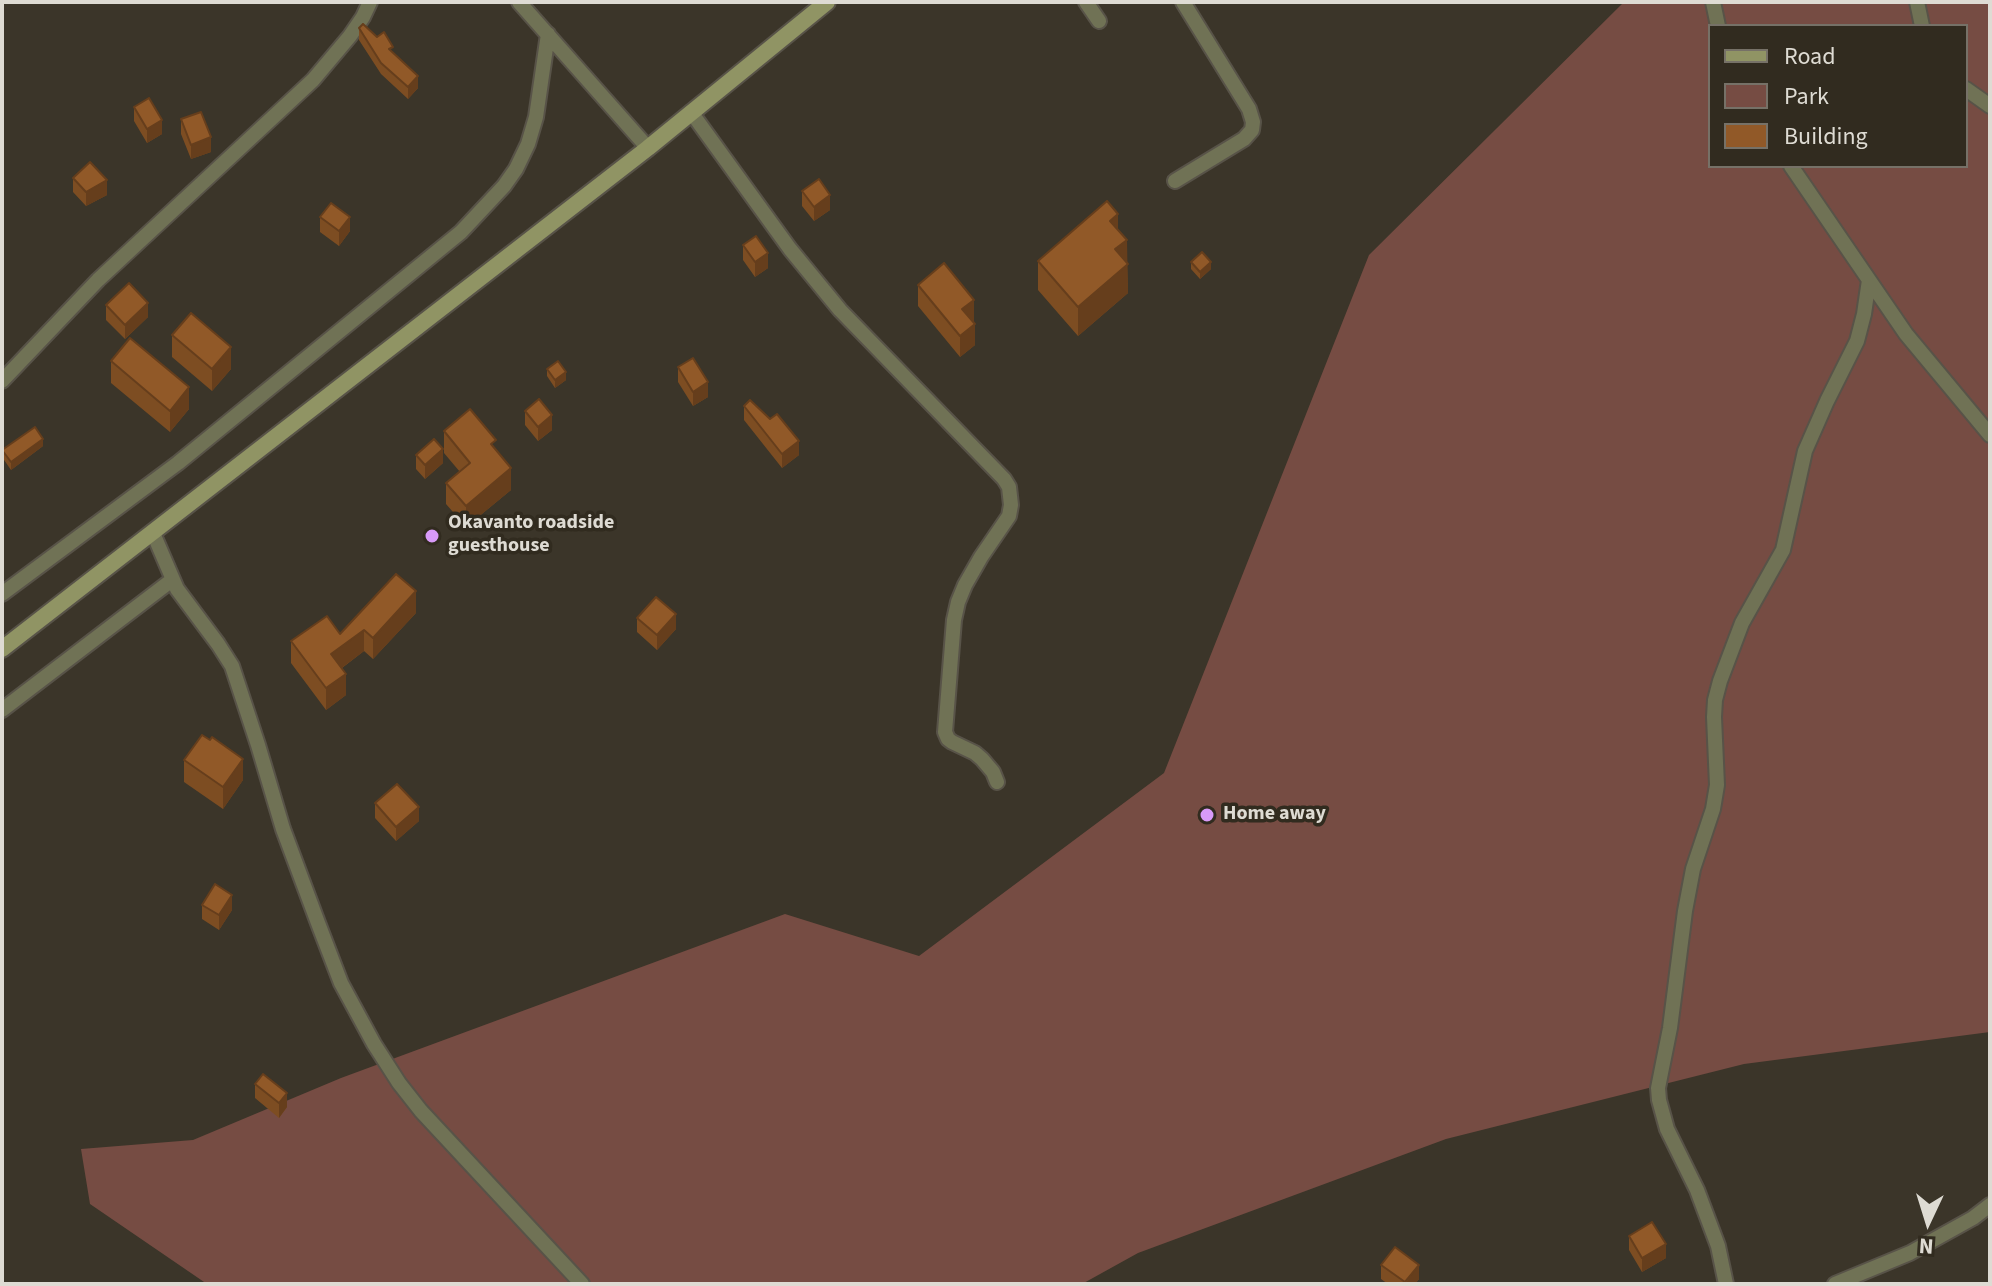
<!DOCTYPE html>
<html>
<head>
<meta charset="utf-8">
<style>
  body { margin:0 }
  #map { position:relative; width:1992px; height:1286px; overflow:hidden; background:#3b3529; font-family:"Source Sans 3",sans-serif }
  canvas { display:block }
  .frame { position:absolute; inset:0; border:4px solid #dedbd3; pointer-events:none }
  .legend { position:absolute; left:1708px; top:24px; width:260px; height:144px; box-sizing:border-box; background:#312b1f; border:2px solid #767167; margin:0; padding:10px 14px; list-style:none; font-size:24px; color:#dedbd3 }
  .legend li { display:flex; align-items:center; gap:16px; height:40px }
  .legend b { width:40px; border:2px solid #767167 }
  .north { position:absolute; left:1888px; top:1182px; width:80px; height:80px; -webkit-text-stroke:6px #312b1f; paint-order:stroke; rotate:184deg; font-size:22px; font-weight:700; line-height:32px; text-align:center; color:#dedbd3 }
  .north::after { content:''; display:block; margin:auto; width:28px; height:36px; background:#dedbd3; clip-path:polygon(50% 0,100% 100%,50% 72%,0 100%) }
</style>
</head>
<body>
<div id="map">
<canvas width="1992" height="1286"></canvas>
<div class="frame"></div>
<ul class="legend">
<li><b style="height:10px;background:#909464"></b>Road</li>
<li><b style="height:22px;background:#764c43"></b>Park</li>
<li><b style="height:22px;background:#915928"></b>Building</li>
</ul>
<div class="north">N</div>
</div>
<script>
const ctx = document.querySelector('canvas').getContext('2d');
ctx.lineJoin = 'round';
function fillPath(path, color) { ctx.fillStyle = color; ctx.fill(path, 'evenodd'); }
const poly = rows => new Path2D(rows.map(r => 'M' + r).join(''));
function strokePath(path, color, width, dash) { ctx.strokeStyle = color; ctx.lineWidth = width; ctx.lineCap = dash ? 'butt' : 'round'; ctx.setLineDash(dash || []); ctx.stroke(path); }
function drawText(font, color, halo, rows, align = 'center') {
  ctx.font = font + ' "Source Sans 3",sans-serif'; ctx.lineWidth = 7; ctx.setLineDash([]); ctx.textBaseline = 'middle'; ctx.strokeStyle = halo; ctx.fillStyle = color; for (const [text, x, y, turn = 0] of rows) {
    ctx.save(); ctx.translate(x, y); ctx.rotate((+turn || 0) * Math.PI / 180); ctx.textAlign = isNaN(turn) ? turn : align; if (halo) ctx.strokeText(text, 0, 0); ctx.fillText(text, 0, 0); ctx.restore();
  }
}
fillPath(poly([
  [1624,2,1990,2,1990,1032,1744,1064,1446,1139,1138,1253,1082,1284,207,1284,90,1204,81,1149,193,1140,341,1078,785,914,919,956,1164,773,1369,255],
  [1710,26,1966,26,1966,166,1710,166]
]), '#764c43');
const minor = poly([
  [519,2,648,148],
  [1086,2,1099,21],
  [1713,2,1718,26],
  [1917,2,1922,26],
  [1966,89,1990,106],
  [691,112,790,249,840,310,1004,479,1009,487,1011,505,1009,516,981,557,965,585,958,602,954,620,945,732,948,739,952,742,975,753,982,759,993,772,997,782],
  [1791,166,1906,334,1990,435],
  [1175,181,1244,139,1252,130,1253,122,1249,109,1183,2],
  [2,381,98,280,313,80,350,36,363,17,370,2],
  [153,533,177,589,218,644,232,666,258,745,283,829,318,923,341,983,374,1044,399,1083,421,1111,582,1284],
  [2,594,178,463,461,232,504,186,516,169,528,144,536,117,548,34],
  [2,710,172,580],
  [1726,1284,1718,1246,1697,1190,1667,1129,1659,1100,1658,1088,1670,1028,1685,911,1693,869,1713,809,1717,785,1714,717,1715,700,1720,681,1742,623,1783,550,1805,451,1827,401,1857,341,1864,314,1869,280],
  [1835,1284,1910,1253,1973,1218,1990,1205]
]);
const secondary = poly([
  [2,649,648,148,827,2]
]);
strokePath(minor, '#585348', 18);
strokePath(secondary, '#585348', 20);
strokePath(minor, '#707255', 14);
strokePath(secondary, '#909464', 16);
fillPath(poly([
  [359,28,418,88,408,99,381,74,359,40],
  [134,107,162,134,147,143,134,121],
  [181,119,211,152,191,159,181,134],
  [73,178,107,195,86,206,73,192],
  [802,191,830,210,814,221,802,206],
  [320,217,350,231,339,246,320,232],
  [1118,230,1127,263,1128,293,1078,336,1038,290,1038,261],
  [743,245,768,268,755,277,743,260],
  [1191,262,1211,269,1200,279,1191,269],
  [918,285,974,321,975,345,960,357,918,306],
  [106,305,148,317,125,339,106,320],
  [172,335,231,369,212,391,172,357],
  [111,361,189,409,170,432,111,383],
  [678,367,708,397,693,406,678,382],
  [547,369,566,380,555,388,547,376],
  [744,406,799,455,782,468,744,420],
  [525,411,552,430,538,441,525,425],
  [444,431,496,450,511,490,466,527,446,504,446,483,460,472,444,453],
  [43,446,11,470,2,457,2,450],
  [416,455,443,463,425,479,416,469],
  [416,613,373,659,364,651,342,668,346,695,326,710,291,663,291,641,340,634],
  [637,618,676,629,657,650,637,632],
  [184,760,243,780,223,809,184,782],
  [375,803,419,821,396,841,375,818],
  [202,905,232,910,219,930,202,919],
  [255,1084,287,1107,279,1118,255,1098],
  [1629,1236,1666,1258,1642,1272,1629,1250],
  [1381,1265,1419,1279,1415,1284,1388,1284,1381,1279]
]), '#7d4d22');
fillPath(poly([
  [418,76,418,88,408,99,408,87],
  [162,120,162,134,147,143,147,129],
  [211,137,211,152,191,159,191,145],
  [107,180,107,195,86,206,86,192],
  [830,195,830,210,814,221,814,207],
  [1118,214,1118,243,1110,221],
  [350,217,350,231,339,246,339,231],
  [1127,240,1128,293,1078,336,1078,307,1115,249],
  [768,253,768,268,755,277,755,262],
  [1211,262,1211,269,1200,279,1200,272],
  [974,300,974,321,962,330,962,309],
  [148,303,148,317,125,339,125,325],
  [975,324,975,345,960,357,960,336],
  [231,347,231,369,212,391,212,369],
  [566,372,566,380,555,388,555,380],
  [708,382,708,397,693,406,693,392],
  [189,387,189,409,170,432,170,411],
  [552,415,552,430,538,441,538,427],
  [43,439,43,446,11,470,11,462],
  [799,441,799,455,782,468,782,454],
  [443,449,443,463,425,479,425,465],
  [511,468,511,490,466,527,466,506],
  [416,591,416,613,373,659,373,638],
  [676,614,676,629,657,650,657,635],
  [364,630,364,651,331,676,331,654],
  [346,674,346,695,326,710,326,688],
  [243,759,243,780,223,809,223,787],
  [419,807,419,821,396,841,396,827],
  [232,895,232,910,219,930,219,915],
  [287,1093,287,1107,279,1118,279,1103],
  [1666,1244,1666,1258,1642,1272,1642,1258],
  [1419,1265,1419,1279,1415,1284,1405,1284]
]), '#663e1c');
const building = poly([
  [363,24,377,37,384,32,393,47,389,49,418,76,408,87,381,63,359,28,363,24],
  [149,98,162,120,147,129,134,107,149,98],
  [201,112,211,137,191,145,181,119,201,112],
  [90,162,107,180,86,192,73,178,90,162],
  [819,179,830,195,814,207,802,191,819,179],
  [1107,201,1118,214,1110,221,1127,240,1115,249,1128,264,1078,307,1038,261,1107,201],
  [331,203,350,217,339,231,320,217,331,203],
  [756,236,768,253,755,262,743,245,756,236],
  [1202,252,1211,262,1200,272,1191,262,1202,252],
  [944,263,974,300,962,309,975,324,960,336,918,285,944,263],
  [129,283,148,303,125,325,106,305,129,283],
  [191,313,231,347,212,369,172,335,191,313],
  [130,338,189,387,170,411,111,361,130,338],
  [693,358,708,382,693,392,678,367,693,358],
  [558,361,566,372,555,380,547,369,558,361],
  [539,399,552,415,538,427,525,411,539,399],
  [750,400,770,419,777,414,799,441,782,454,744,406,750,400],
  [470,409,496,440,491,444,511,468,466,506,446,483,470,463,444,431,470,409],
  [35,427,43,439,11,462,2,450,35,427],
  [434,439,443,449,425,465,416,455,434,439],
  [396,574,416,591,373,638,364,630,331,654,346,674,326,688,291,641,327,616,340,634,396,574],
  [656,597,676,614,657,635,637,618,656,597],
  [202,735,210,740,212,737,243,759,223,787,184,760,202,735],
  [397,784,419,807,396,827,375,803,397,784],
  [215,884,232,895,219,915,202,905,215,884],
  [263,1074,287,1093,279,1103,255,1084,263,1074],
  [1652,1222,1666,1244,1642,1258,1629,1236,1652,1222],
  [1395,1247,1419,1265,1405,1282,1381,1265,1395,1247]
]);
fillPath(building, '#915928');
strokePath(building, '#663e1c', 2);
for (const [x, y, r, color] of [
  [432,536,8,"#d89af8"],
  [1207,815,8,"#d89af8"]
]) { const dot = new Path2D(); dot.arc(x, y, r, 0, 2 * Math.PI); ctx.fillStyle = color; ctx.fill(dot); strokePath(dot, '#312b1f', 3); }
drawText('bold 20px', '#dedbd3', '#312b1f', [
  ["Okavanto roadside",448,524],
  ["guesthouse",448,547],
  ["Home away",1223,815]
], 'left');
</script>
</body>
</html>
